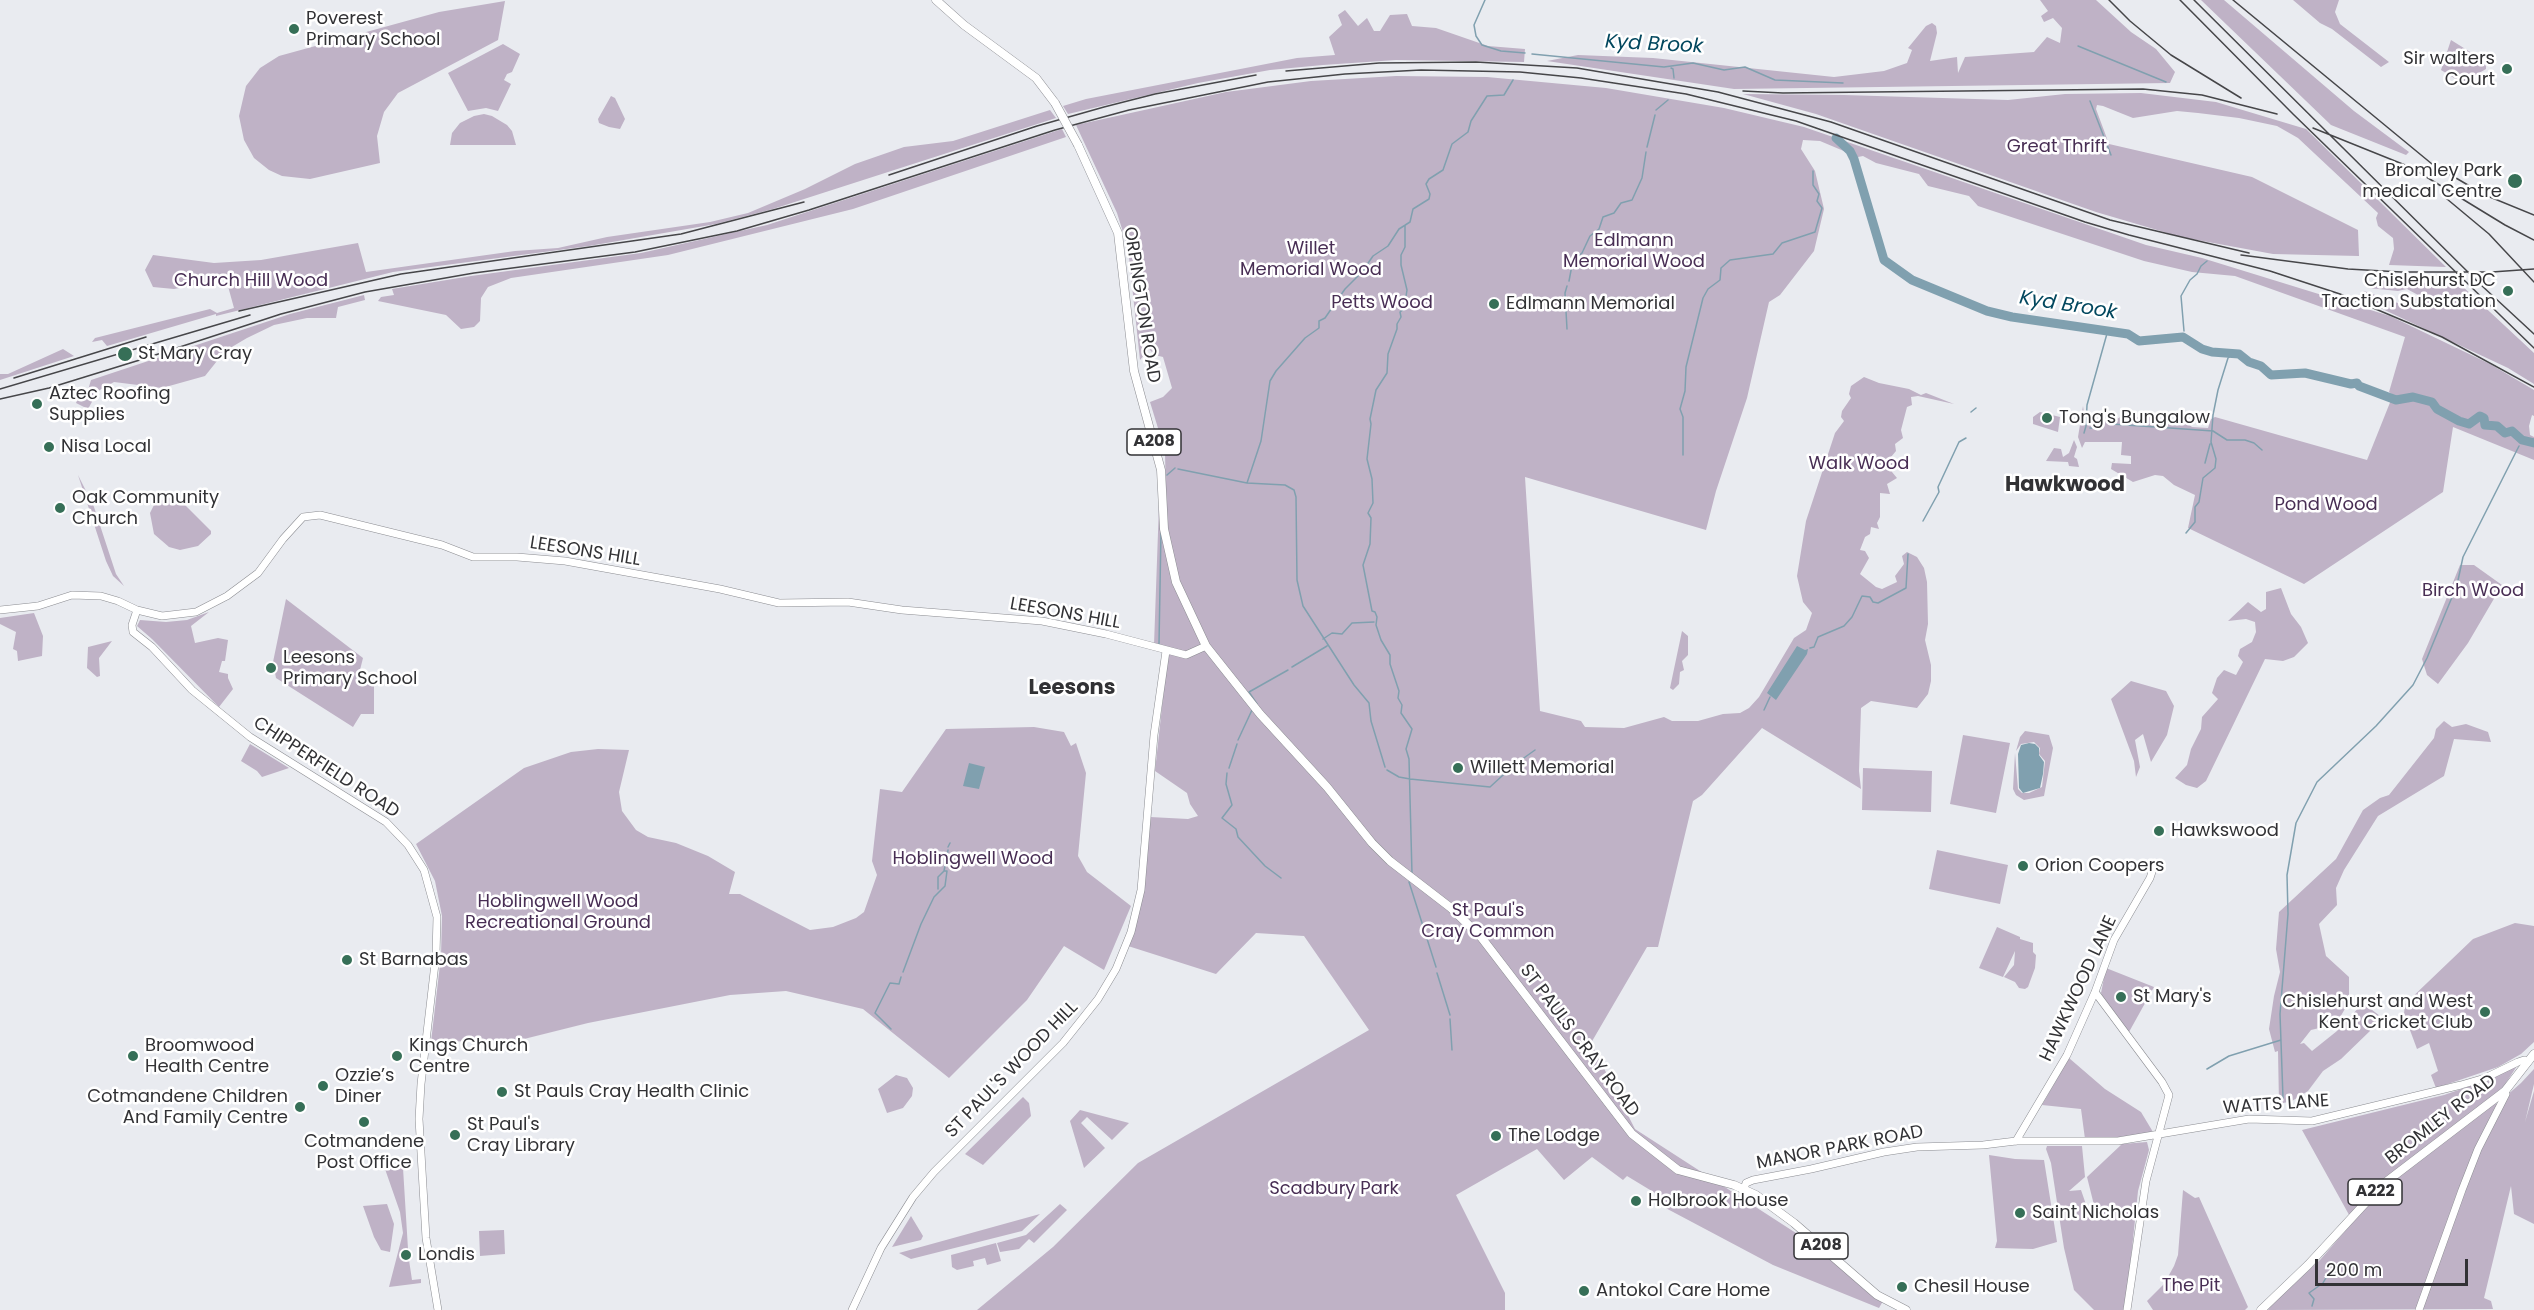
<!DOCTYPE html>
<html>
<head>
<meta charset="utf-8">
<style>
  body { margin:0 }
  #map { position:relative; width:2534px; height:1310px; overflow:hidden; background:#e9ebf0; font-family:Poppins,sans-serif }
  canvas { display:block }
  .scale { position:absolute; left:2315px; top:1259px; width:153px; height:27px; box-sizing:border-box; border:3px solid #323235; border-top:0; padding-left:8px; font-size:18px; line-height:21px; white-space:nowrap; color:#323235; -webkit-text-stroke:4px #fff; paint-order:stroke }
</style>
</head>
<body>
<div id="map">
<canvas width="2534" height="1310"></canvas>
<div class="scale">200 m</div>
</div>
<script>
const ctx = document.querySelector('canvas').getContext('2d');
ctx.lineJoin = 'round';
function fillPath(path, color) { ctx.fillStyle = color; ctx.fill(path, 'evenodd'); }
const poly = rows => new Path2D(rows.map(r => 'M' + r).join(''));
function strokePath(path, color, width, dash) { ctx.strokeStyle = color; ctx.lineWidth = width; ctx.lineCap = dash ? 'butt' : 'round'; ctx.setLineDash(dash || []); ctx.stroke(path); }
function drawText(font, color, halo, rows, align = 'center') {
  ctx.font = font + ' Poppins,sans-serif'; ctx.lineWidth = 5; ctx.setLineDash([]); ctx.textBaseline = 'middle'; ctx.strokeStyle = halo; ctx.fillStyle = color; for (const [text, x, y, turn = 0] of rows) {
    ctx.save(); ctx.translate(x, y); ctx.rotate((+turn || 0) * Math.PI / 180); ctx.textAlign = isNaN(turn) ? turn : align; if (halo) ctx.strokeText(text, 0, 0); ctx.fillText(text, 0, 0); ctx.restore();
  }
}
fillPath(poly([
  [2040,0,2096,0,2131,32,2156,49,2175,72,2170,83,1734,89,1547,61,1578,55,1653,58,1834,77,1884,71,1907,63,1912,50,1908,48,1926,26,1932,23,1936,26,1937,33,1930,61,1957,57,1958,73,1965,57,2034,52,2047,37,2060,43,2062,28,2053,18,2044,22,2041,16,2048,11],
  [2201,0,2224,0,2354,111,2409,152,2406,155,2331,125],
  [2293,0,2339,0,2335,12,2340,24,2389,62,2381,67,2332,29,2320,23],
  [505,1,498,40,398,93,384,112,377,136,380,163,310,179,282,176,269,170,254,158,244,140,239,116,246,86,260,68,279,56,439,12],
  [1345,10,1358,26,1367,18,1374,31,1380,31,1390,15,1407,14,1412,26,1436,28,1488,46,1525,49,1524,62,1396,60,1323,65,1270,70,1198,83,1068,114,1063,106,1086,99,1297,58,1335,55,1329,37,1342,25,1338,15],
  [2451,40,2475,55,2486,66,2486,69,2465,81,2459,81,2441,70],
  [503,44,520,54,512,72,507,74,504,80,511,84,498,111,486,108,468,111,448,73],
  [1396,76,1487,77,1606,88,1724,108,1804,127,2146,245,2202,258,2390,316,2490,364,2534,390,2534,416,2532,415,2529,426,2530,435,2534,437,2534,460,2453,427,2443,492,2304,584,2188,528,2195,495,2174,485,2163,476,2155,475,2133,482,2111,469,2112,463,2131,464,2131,456,2121,455,2122,442,2085,442,2082,448,2078,437,2083,406,2085,421,2115,420,2124,415,2138,417,2155,415,2161,422,2175,424,2184,420,2192,427,2208,428,2211,419,2215,417,2367,460,2393,395,2389,392,2405,337,2235,276,2192,272,2144,261,1978,206,1969,196,1928,186,1919,174,1876,163,1863,156,1858,157,1820,141,1803,140,1801,149,1815,171,1824,209,1814,251,1780,295,1769,302,1747,398,1716,491,1706,530,1525,477,1540,711,1581,721,1585,727,1624,728,1664,717,1672,721,1698,721,1723,714,1740,713,1749,708,1759,697,1794,638,1806,630,1812,613,1803,602,1797,576,1806,521,1835,433,1844,421,1841,417,1842,411,1851,398,1849,394,1851,386,1864,377,1879,383,1909,389,1921,395,1926,393,1954,404,1918,396,1911,397,1912,405,1907,407,1901,430,1903,438,1895,444,1896,451,1891,457,1894,464,1892,472,1897,478,1887,484,1890,494,1880,493,1880,517,1877,523,1879,529,1871,527,1870,534,1865,537,1860,550,1865,551,1869,558,1860,574,1876,587,1882,589,1897,582,1895,576,1904,564,1902,556,1907,552,1917,557,1924,568,1927,582,1928,624,1925,640,1931,665,1931,681,1928,694,1917,708,1871,701,1861,708,1859,771,1861,789,1762,728,1702,795,1693,801,1658,947,1647,947,1591,1043,1635,1129,1799,1235,1805,1236,1883,1301,1879,1308,1773,1265,1658,1204,1662,1199,1660,1196,1627,1176,1623,1180,1592,1157,1564,1180,1537,1149,1456,1195,1505,1293,1505,1310,977,1310,1053,1247,1138,1163,1369,1030,1304,936,1256,933,1216,974,1128,946,1138,917,1144,890,1150,817,1188,819,1198,816,1190,804,1187,793,1155,771,1166,670,1166,648,1154,645,1159,504,1166,503,1165,451,1150,402,1163,397,1172,388,1163,357,1155,355,1149,349,1140,360,1128,248,1117,213,1076,125,1226,92,1311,81],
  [2141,93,2216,102,2306,129,2446,267,2389,265,2394,249,2393,238,2378,226,2376,218,2378,213,2298,138,2277,126,2239,118,2198,113,2177,111,2133,118,2103,106,2097,105,2096,109,2109,144,2252,177,2358,230,2359,256,2273,254,2181,237,2096,212,1816,114,1743,94,1844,95,2008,100,2065,94],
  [611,96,615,98,625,119,620,129,609,127,599,123,598,119],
  [1050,110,1056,118,773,209,716,224,589,246,393,272,216,316,216,314,107,346,102,340,92,342,95,338,210,309,217,313,234,308,226,279,174,289,153,287,145,270,153,255,214,263,261,260,358,243,366,272,515,251,558,248,607,237,710,222,748,213,805,189,855,164,904,147,953,141],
  [484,114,492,116,507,125,512,131,516,145,450,145,452,133,460,123,474,116],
  [1062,129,1066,137,853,209,668,255,511,278,488,287,481,298,480,321,474,327,461,329,446,315,378,301,381,297,394,295,392,289,471,276,641,253,767,225],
  [2377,280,2461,285,2534,353,2534,384,2508,368,2359,298,2364,291,2409,307,2418,295,2407,289,2398,291,2368,288,2370,285,2375,285],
  [364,295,365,300,338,307,336,318,307,318,274,325,247,338,225,351,205,376,162,388,114,382,98,391,88,409,76,403,78,398,85,400,91,380,290,314],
  [63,349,74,356,0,380,0,374,8,374],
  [2040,412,2060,417,2058,432,2033,424,2033,417],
  [2074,440,2077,447,2074,457,2077,459,2079,467,2069,466,2068,462,2046,461,2054,448,2061,449,2063,457,2069,453],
  [78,475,94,507,116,574,124,586,113,576,106,561],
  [167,497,182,502,211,531,211,534,198,546,180,550,169,547,154,534,150,513,154,505],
  [2460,565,2474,565,2502,585,2468,643,2438,684,2427,675,2422,659],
  [2281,588,2291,614,2301,627,2308,643,2294,657,2283,661,2265,659,2206,781,2197,788,2186,785,2175,778,2187,765,2191,749,2201,729,2202,717,2218,699,2212,693,2217,678,2224,670,2236,675,2243,662,2238,656,2240,649,2252,642,2256,632,2255,622,2246,619,2228,621,2248,602,2261,612,2266,609,2266,592],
  [286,599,363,658,357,682,374,684,374,714,361,714,353,727,276,678,273,662],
  [209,612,191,626,195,643,218,638,228,640,225,661,222,661,219,672,228,674,228,678,233,689,219,707,152,639,137,626,140,620,166,622,187,620],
  [34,613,43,636,42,656,18,661,17,651,13,649,16,632,0,624,0,618],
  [1682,631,1688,636,1688,655,1682,661,1684,670,1680,672,1679,684,1673,690,1670,688],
  [112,641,99,658,100,676,97,677,87,668,88,647],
  [2131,681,2166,691,2174,706,2167,735,2151,762,2143,734,2135,740,2140,767,2136,777,2134,761,2111,699],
  [2444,721,2452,727,2466,724,2488,732,2491,742,2454,739,2444,776,2378,816,2344,870,2336,888,2337,905,2319,924,2326,956,2349,977,2349,1002,2336,1024,2311,1030,2300,1044,2304,1043,2312,1051,2337,1031,2363,1003,2380,1016,2370,1031,2341,1059,2323,1071,2308,1091,2292,1101,2279,1104,2278,1051,2275,1052,2269,1029,2274,996,2280,972,2276,949,2279,912,2336,859,2363,810,2380,798,2389,795,2434,738,2436,729],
  [1034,727,1064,732,1071,746,1076,743,1086,773,1078,856,1087,872,1131,906,1104,970,1064,946,1027,1000,949,1078,863,1009,786,991,730,995,588,1023,520,1040,431,1042,441,956,442,916,435,881,416,844,524,768,571,752,598,749,629,750,619,792,622,811,636,830,648,837,676,843,708,856,735,872,729,894,740,894,810,930,833,927,856,918,864,912,877,875,872,861,880,789,902,792,946,729],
  [2025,731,2049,735,2053,748,2044,796,2024,800,2016,795,2013,789,2015,753,2018,789,2022,793,2029,793,2042,787,2045,761,2039,754,2040,748,2034,742,2021,744,2016,751,2020,737],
  [1963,735,2010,743,1996,813,1950,804],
  [250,744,289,768,262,777,257,771,241,761],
  [1863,768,1932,771,1931,812,1862,810],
  [1937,850,2008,865,2000,904,1929,889],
  [2515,923,2534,926,2534,1042,2521,1054,2498,1067,2436,1088,2431,1075,2438,1071,2429,1043,2417,1049,2404,1014,2405,1004,2473,939],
  [1997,927,2020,937,2020,939,2033,943,2033,952,2036,955,2035,968,2028,987,2025,989,2019,988,2015,982,2004,977,2014,965,2015,951,2003,977,1979,968],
  [2106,968,2154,987,2129,1032,2104,999,2101,993],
  [2069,1058,2105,1089,2141,1112,2153,1132,2113,1138,2085,1139,2081,1109,2042,1105],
  [2517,1066,2504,1086,2476,1111,2498,1103,2521,1083,2534,1069,2534,1084,2525,1122,2534,1091,2534,1224,2514,1214,2511,1186,2484,1298,2491,1301,2493,1309,2268,1310,2276,1299,2320,1260,2353,1222,2302,1130,2444,1095,2485,1081],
  [896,1075,907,1078,913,1088,912,1096,903,1108,887,1113,878,1089],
  [1023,1097,1029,1103,1031,1116,983,1165,965,1154],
  [1080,1110,1129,1123,1112,1140,1087,1117,1081,1123,1105,1148,1084,1168,1070,1121],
  [2147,1142,2149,1150,2138,1191,2127,1297,2123,1310,2094,1310,2074,1290,2064,1248,2051,1163,2046,1149,2047,1146,2082,1146,2085,1177,2069,1191,2081,1190,2090,1216,2097,1217,2087,1177,2122,1144],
  [1989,1155,2015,1159,2044,1160,2057,1242,2033,1249,1995,1248,1997,1241],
  [403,1168,408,1249,401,1251,402,1260,409,1260,412,1280,421,1279,421,1283,389,1287,403,1233,400,1212,385,1169],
  [2183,1190,2195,1198,2199,1197,2248,1307,2245,1310,2153,1310,2147,1301,2164,1284,2174,1266,2178,1255],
  [387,1204,394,1224,390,1252,381,1250,374,1237,363,1206],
  [1060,1204,1067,1210,1034,1243,1029,1239,1019,1249,1000,1252,997,1243,1026,1235],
  [1040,1214,1022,1231,911,1259,899,1253],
  [911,1216,923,1236,921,1240,892,1247],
  [504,1230,505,1254,480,1256,479,1231],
  [996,1243,1001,1261,987,1265,985,1258,973,1261,974,1266,957,1270,952,1267,951,1255]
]), '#bfb2c6');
fillPath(poly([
  [1797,646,1805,650,1808,649,1807,654,1776,700,1767,693],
  [2029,743,2035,744,2039,748,2039,755,2044,762,2043,774,2040,788,2023,793,2019,788,2018,754,2021,745],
  [969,763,985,767,979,789,963,786]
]), '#80a0af');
strokePath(poly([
  [1485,0,1474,25,1476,36,1482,45,1501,51,1525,53],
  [2078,46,2166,82],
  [1532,54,1664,67,1693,63,1724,70,1745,67,1775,80,1843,83],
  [1671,68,1673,69,1674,78],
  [2090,101,2111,155],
  [1656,110,1668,100],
  [1647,147,1655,115],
  [1841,147,1842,144],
  [1405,225,1405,247,1401,255,1401,265,1407,290,1404,309,1400,312,1401,317,1397,324,1397,329,1388,354,1387,373,1376,390,1370,419,1371,424,1367,459,1372,479,1373,503,1368,513,1371,518,1370,544,1363,565,1372,611,1375,612,1377,617,1376,625,1381,640,1390,655,1390,664,1399,691,1398,698,1402,705,1401,713,1412,729,1406,749,1409,759,1412,874],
  [1569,281,1573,260,1582,253,1590,236,1599,229,1603,217,1614,213,1621,203,1632,200,1642,178,1646,152],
  [1567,329,1565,293,1567,286],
  [2184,331,2181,296,2190,280,2197,274,2201,266,2207,261],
  [2182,334,2183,337],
  [1971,412,1976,408],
  [2112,424,2213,431,2227,440,2245,440,2254,443,2262,450],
  [2090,428,2092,428],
  [2084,433,2086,426,2087,405,2108,330],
  [2521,442,2522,440],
  [1683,455,1683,417,1680,409,1685,391,1686,367,1703,298,1708,289,1720,280,1721,268,1730,260,1773,254,1782,243,1815,232,1822,208,1817,201,1819,194,1813,185,1813,171],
  [2205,463,2210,444],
  [1178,469,1247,483,1285,485,1294,490,1296,497,1297,580,1303,606,1354,685,1369,703,1371,721,1385,767],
  [1167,475,1175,468],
  [1247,483,1261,441,1270,381,1276,371,1305,338,1319,328,1319,321,1325,318,1345,289,1362,272,1373,256,1388,246,1399,229,1410,222,1413,209,1429,199,1430,194,1426,184,1429,179,1443,170,1452,144,1468,132,1471,121,1487,96,1504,95,1513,80],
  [1923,521,1939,492,1938,487,1959,442,1966,438],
  [2186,533,2195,522,2195,507,2199,502,2203,478,2215,468,2216,459,2211,442,2213,415,2218,390,2228,358,2233,354],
  [1323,639,1332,633,1342,634,1352,623,1374,622],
  [1159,644,1161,531],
  [1810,648,1814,647,1818,637,1844,626,1852,617,1862,596,1870,597,1873,602,1878,603,1906,588,1908,554],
  [1292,667,1327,646],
  [1257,704,1249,692,1288,670],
  [1764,710,1770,697],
  [1238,740,1252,710],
  [1229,768,1237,744],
  [1387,770,1399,777,1410,779,1490,787,1514,765,1535,750],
  [1227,773,1226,784,1232,805,1222,818,1236,829,1238,837,1265,866,1281,878],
  [948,847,950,843],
  [1409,882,1436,967],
  [938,889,938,877,944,871,948,850],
  [903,972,921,924,934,897,945,886,947,871,944,871],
  [1437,973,1450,1015],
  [1450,1019,1452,1050],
  [891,1029,875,1013,890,983,899,984,901,977],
  [2207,1069,2229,1056,2281,1040],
  [2283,1098,2280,1014,2288,914,2287,875,2296,823,2317,782,2376,726,2413,685,2427,658,2457,585,2463,557,2519,446],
  [2312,1306,2314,1299,2309,1293,2323,1283,2327,1276]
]), '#80a0af', 1.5);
strokePath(poly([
  [1836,138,1850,151,1854,159,1884,260,1912,280,1987,311,2012,317,2128,334,2139,341,2183,337,2202,349,2212,352,2239,354,2249,362,2261,366,2271,375,2305,373,2351,384,2357,383,2359,386,2396,400,2413,397,2432,402,2437,409,2459,421,2469,424,2480,416,2484,418,2485,425,2497,426,2505,433,2512,431,2522,440,2534,443]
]), '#80a0af', 9);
const secondary = poly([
  [0,610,38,606,72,595,101,596,118,601,137,610,162,616,196,612,227,596,258,573,283,539,303,517,320,515,442,545,473,557,517,557,565,561,720,589,779,603,848,602,902,610,1042,621,1106,634,1186,655,1206,646],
  [137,610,132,625,133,632,152,647,192,690,250,737,386,822,408,845,424,870,437,917,436,955,421,1084,419,1119,426,1238,438,1310],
  [2095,992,2162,1082,2169,1095,2146,1181,2127,1310],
  [2016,1141,2067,1055,2095,992,2114,940,2150,878,2155,863],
  [1744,1189,1746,1183,1753,1180,1811,1169,1884,1152,1917,1147,1983,1145,2016,1141,2118,1141,2249,1119,2312,1121,2461,1085,2485,1078,2518,1062,2524,1060,2528,1062],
  [852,1310,881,1248,913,1197,934,1172,1063,1043,1098,999,1116,969,1131,932,1141,890,1154,735,1166,651],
  [2419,1310,2462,1190,2478,1149,2506,1094,2505,1091]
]);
const primary = poly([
  [936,0,964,25,1036,78,1055,103],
  [1078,145,1118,233,1134,371,1161,470,1164,529,1176,582,1206,646,1260,714,1327,787,1372,843,1390,861,1451,908,1481,937,1632,1134,1678,1170,1734,1185,1756,1195,1794,1223,1877,1295,1906,1310],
  [2261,1310,2308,1265,2382,1185,2505,1091,2534,1054]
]);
strokePath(secondary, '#8b8c91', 8);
strokePath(primary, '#8b8c91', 9);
strokePath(secondary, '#fff', 7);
strokePath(primary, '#fff', 8);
strokePath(poly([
  [2109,0,2130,21,2171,55,2241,98],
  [2180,0,2293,114,2534,348],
  [2194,0,2481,285,2534,334],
  [2233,0,2432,164,2485,195,2534,215],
  [1286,71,1379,63,1476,62,1577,68,1718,92,1831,122,2110,220,2249,253],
  [1743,91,1783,93,2143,89,2202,95,2277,114],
  [2313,128,2410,167,2505,225,2534,240],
  [889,175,1037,126,1104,107,1155,94,1256,75],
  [2441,194,2489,234,2534,282],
  [2241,255,2348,269,2401,272,2492,272,2534,269],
  [239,311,401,274,681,234,804,202],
  [14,378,146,337],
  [0,389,250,315],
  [0,399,49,388,143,359,281,314,365,292,474,273,635,252,737,231,809,210,1055,130,1129,110,1268,82,1345,74,1421,70,1520,72,1581,78,1686,94,1796,121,2085,222,2129,235,2270,271,2340,294,2442,337,2534,387]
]), '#464649', 1.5);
const primaryBridge = poly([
  [1055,103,1078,145]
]);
strokePath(primaryBridge, '#8b8c91', 9, []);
strokePath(primaryBridge, '#fff', 8);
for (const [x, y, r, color] of [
  [294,29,6,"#366f57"],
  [2507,69,6,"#366f57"],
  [2515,181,8,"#366f57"],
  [2508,291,6,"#366f57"],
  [1494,304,6,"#366f57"],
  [125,354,8,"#366f57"],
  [37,404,6,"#366f57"],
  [2047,418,6,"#366f57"],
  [49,447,6,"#366f57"],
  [60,508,6,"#366f57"],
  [271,668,6,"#366f57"],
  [1458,768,6,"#366f57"],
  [2159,831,6,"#366f57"],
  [2023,866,6,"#366f57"],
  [347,960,6,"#366f57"],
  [2121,997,6,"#366f57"],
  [2485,1012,6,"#366f57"],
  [133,1056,6,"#366f57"],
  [397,1056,6,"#366f57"],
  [323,1086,6,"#366f57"],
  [502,1092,6,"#366f57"],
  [300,1107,6,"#366f57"],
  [364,1122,6,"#366f57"],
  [455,1135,6,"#366f57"],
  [1496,1136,6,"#366f57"],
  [1636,1201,6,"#366f57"],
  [2020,1213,6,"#366f57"],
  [406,1255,6,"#366f57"],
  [1902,1287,6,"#366f57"],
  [1584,1291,6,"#366f57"]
]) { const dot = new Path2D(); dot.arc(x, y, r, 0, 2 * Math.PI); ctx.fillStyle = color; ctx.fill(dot); strokePath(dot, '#fff', 2); }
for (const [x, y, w] of [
  [1154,442,54],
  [2375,1192,54],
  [1821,1246,54]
]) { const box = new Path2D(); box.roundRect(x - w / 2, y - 13, w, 26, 4.5); ctx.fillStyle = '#fff'; ctx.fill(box); strokePath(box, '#323235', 1.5); }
drawText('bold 16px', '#323235', null, [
  ["A208",1154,442],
  ["A222",2375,1192],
  ["A208",1821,1246]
]);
drawText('18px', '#323235', '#fff', [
  ["Poverest",306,19],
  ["Primary School",306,40],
  ["Sir walters",2495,59,"right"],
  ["Court",2495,80,"right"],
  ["Bromley Park",2502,171,"right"],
  ["medical Centre",2502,192,"right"],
  ["Chislehurst DC",2496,281,"right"],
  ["Traction Substation",2496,302,"right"],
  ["Edlmann Memorial",1506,304],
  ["St Mary Cray",138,354],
  ["Aztec Roofing",49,394],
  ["Supplies",49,415],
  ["Tong's Bungalow",2059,418],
  ["Nisa Local",61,447],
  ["Oak Community",72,498],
  ["Church",72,519],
  ["Leesons",283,658],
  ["Primary School",283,679],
  ["Willett Memorial",1470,768],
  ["Hawkswood",2171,831],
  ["Orion Coopers",2035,866],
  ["St Barnabas",359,960],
  ["St Mary's",2133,997],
  ["Chislehurst and West",2473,1002,"right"],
  ["Kent Cricket Club",2473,1023,"right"],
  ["Broomwood",145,1046],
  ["Health Centre",145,1067],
  ["Kings Church",409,1046],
  ["Centre",409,1067],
  ["Ozzie’s",335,1076],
  ["Diner",335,1097],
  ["St Pauls Cray Health Clinic",514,1092],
  ["Cotmandene Children",288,1097,"right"],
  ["And Family Centre",288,1118,"right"],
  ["St Paul's",467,1125],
  ["Cray Library",467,1146],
  ["The Lodge",1508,1136],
  ["Cotmandene",364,1142,"center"],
  ["Post Office",364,1163,"center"],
  ["Holbrook House",1648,1201],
  ["Saint Nicholas",2032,1213],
  ["Londis",418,1255],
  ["Chesil House",1914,1287],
  ["Antokol Care Home",1596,1291]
], 'left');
drawText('18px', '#482e54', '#fff', [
  ["Great Thrift",2057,147],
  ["Edlmann",1634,241],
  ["Memorial Wood",1634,262],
  ["Willet",1311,249],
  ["Memorial Wood",1311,270],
  ["Church Hill Wood",251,281],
  ["Petts Wood",1382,303],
  ["Walk Wood",1859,464],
  ["Pond Wood",2326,505],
  ["Birch Wood",2473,591],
  ["Hoblingwell Wood",973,859],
  ["Hoblingwell Wood",558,902],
  ["Recreational Ground",558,923],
  ["St Paul's",1488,911],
  ["Cray Common",1488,932],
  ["Scadbury Park",1334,1189],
  ["The Pit",2191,1286]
]);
drawText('18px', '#323235', '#fff', [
  ["ORPINGTON ROAD",1141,305,81],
  ["LEESONS HILL",585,552,9],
  ["LEESONS HILL",1065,614,10],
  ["CHIPPERFIELD ROAD",326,768,33],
  ["HAWKWOOD LANE",2079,989,-65],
  ["ST PAULS CRAY ROAD",1579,1041,53],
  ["ST PAUL'S WOOD HILL",1012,1070,-46],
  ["WATTS LANE",2276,1105,-4],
  ["BROMLEY ROAD",2441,1120,-38],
  ["MANOR PARK ROAD",1840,1148,-11]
]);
drawText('italic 20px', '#02475e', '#fff', [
  ["Kyd Brook",1654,45,3],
  ["Kyd Brook",2068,306,9]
]);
drawText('bold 21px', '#323235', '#fff', [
  ["Hawkwood",2065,486],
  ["Leesons",1072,689]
]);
</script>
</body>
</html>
